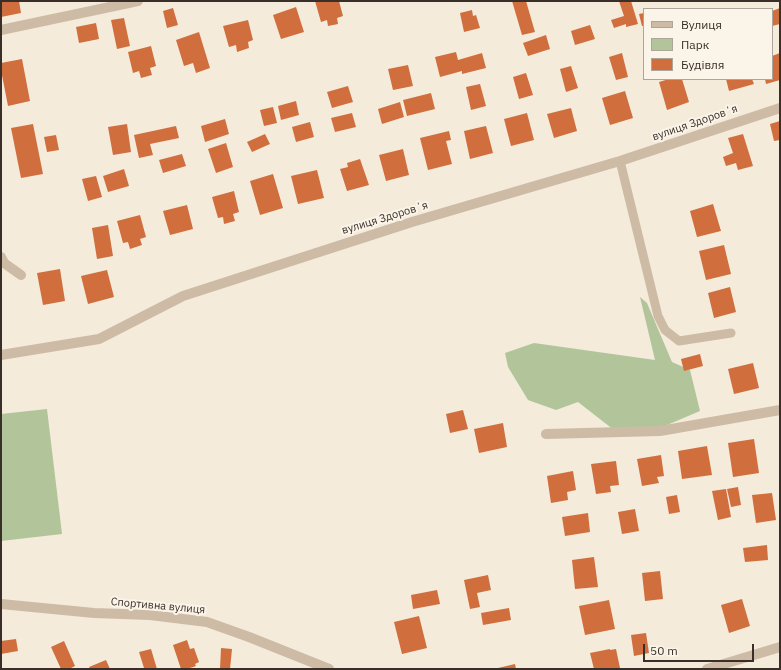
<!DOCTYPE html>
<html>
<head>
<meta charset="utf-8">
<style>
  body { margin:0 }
  #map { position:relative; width:781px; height:670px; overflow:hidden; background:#f4ebdb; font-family:"IBM Plex Sans",sans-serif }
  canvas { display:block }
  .frame { position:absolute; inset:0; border:2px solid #392e28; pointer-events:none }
  .legend { position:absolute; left:643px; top:8px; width:130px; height:72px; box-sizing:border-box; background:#fbf4e8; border:1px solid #ada59b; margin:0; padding:5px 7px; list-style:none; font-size:12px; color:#392e28 }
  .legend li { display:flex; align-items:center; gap:8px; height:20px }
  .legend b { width:20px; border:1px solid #ada59b }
  .scale { position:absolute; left:643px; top:644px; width:111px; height:18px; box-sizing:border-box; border:2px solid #392e28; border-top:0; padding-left:5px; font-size:12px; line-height:14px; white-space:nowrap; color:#392e28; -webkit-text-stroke:3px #fbf4e8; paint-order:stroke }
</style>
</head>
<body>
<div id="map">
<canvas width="781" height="670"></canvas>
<div class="frame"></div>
<ul class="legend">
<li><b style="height:5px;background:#cdbba6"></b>Вулиця</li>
<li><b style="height:11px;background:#b2c59a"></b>Парк</li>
<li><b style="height:11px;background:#d06e3d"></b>Будівля</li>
</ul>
<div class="scale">50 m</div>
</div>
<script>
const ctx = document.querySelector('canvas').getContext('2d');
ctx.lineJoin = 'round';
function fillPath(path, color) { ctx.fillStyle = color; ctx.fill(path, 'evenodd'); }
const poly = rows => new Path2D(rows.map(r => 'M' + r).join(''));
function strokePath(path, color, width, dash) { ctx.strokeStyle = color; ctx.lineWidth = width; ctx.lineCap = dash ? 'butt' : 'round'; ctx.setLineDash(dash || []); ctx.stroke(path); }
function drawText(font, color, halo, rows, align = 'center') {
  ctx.font = font + ' "IBM Plex Sans",sans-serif'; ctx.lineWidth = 4; ctx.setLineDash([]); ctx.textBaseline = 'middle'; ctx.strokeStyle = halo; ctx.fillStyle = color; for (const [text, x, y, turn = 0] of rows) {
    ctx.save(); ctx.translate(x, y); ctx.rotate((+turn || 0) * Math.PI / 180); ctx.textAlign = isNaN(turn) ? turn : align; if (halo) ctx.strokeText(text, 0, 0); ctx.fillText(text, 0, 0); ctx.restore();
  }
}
fillPath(poly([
  [640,297,647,303,672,362,690,370,700,411,660,428,614,430,578,402,556,410,528,400,508,367,505,353,534,343,655,360],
  [47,409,62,534,1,541,1,414]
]), '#b2c59a');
fillPath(poly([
  [1,1,19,1,21,13,1,17],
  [315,1,339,1,343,16,337,18,338,24,328,26,327,20,321,22],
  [512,1,526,1,535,32,522,35],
  [619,1,631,1,638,24,626,27,626,24,614,28,611,20,624,16],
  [296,7,304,32,281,39,273,15],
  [173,8,178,25,167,28,163,11],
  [780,8,780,24,772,26,772,11],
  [472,10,473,16,476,15,480,28,464,32,460,13],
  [644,13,644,26,642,26,639,14],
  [124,18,130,46,117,49,111,20],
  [248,20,253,40,248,42,249,48,237,52,236,45,229,47,223,26],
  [96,23,99,39,79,43,76,27],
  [590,25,595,39,575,45,571,31],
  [199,32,210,68,196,73,193,63,184,66,176,40],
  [546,35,550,49,528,56,523,43],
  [151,46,156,66,150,68,152,75,141,78,139,71,133,73,128,52],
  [456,52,458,60,482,53,486,68,462,74,462,71,440,77,435,57],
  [622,53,628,77,616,80,609,57],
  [780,53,780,80,766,84,765,79,772,79,772,56],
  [22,59,30,101,8,106,1,70,1,63],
  [408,65,413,86,393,90,388,69],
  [571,66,578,88,566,92,560,69],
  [526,73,533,95,519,99,513,77],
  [669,79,682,79,689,102,667,110,659,82],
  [726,79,752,79,754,84,729,91],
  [480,84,486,106,471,110,466,87],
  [348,86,353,102,332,108,327,92],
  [625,91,633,118,610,125,602,98],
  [431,93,435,109,407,116,403,100],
  [296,101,299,115,281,120,278,106],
  [400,102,404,117,382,124,378,109],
  [273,107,277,123,264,126,260,110],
  [571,108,577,131,554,138,547,114],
  [352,113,356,127,335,132,331,118],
  [527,113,534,140,511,146,504,119],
  [225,119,229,134,205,142,201,126],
  [780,121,780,140,774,141,770,124],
  [310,122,314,137,296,142,292,127],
  [33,124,43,174,21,178,11,128],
  [127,124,131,152,113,155,108,127],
  [176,126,179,138,150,144,153,155,139,158,134,135],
  [486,126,493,153,470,159,464,131],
  [449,131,451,140,446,141,452,164,428,170,420,138],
  [265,134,270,144,252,152,247,142],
  [743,134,753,166,738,170,736,163,726,166,723,157,733,153,728,138],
  [56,135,59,150,47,152,44,137],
  [226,143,233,167,216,173,208,149],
  [403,149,409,175,386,181,379,155],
  [182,154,186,166,163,173,159,160],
  [360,159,369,185,347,191,340,169,348,167,347,163],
  [124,169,129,186,108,192,103,176],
  [317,170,324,198,298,204,291,176],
  [273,174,283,208,260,215,250,181],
  [96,176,102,197,88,201,82,179],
  [234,191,239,212,233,214,235,221,224,224,223,217,218,218,212,197],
  [713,204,721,231,697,237,690,211],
  [187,205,193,229,170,235,163,211],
  [140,215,146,237,140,239,142,245,130,249,128,242,123,243,117,221],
  [108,225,113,256,97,259,92,228],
  [724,245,731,274,706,280,699,251],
  [60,269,65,301,43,305,37,273],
  [107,270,114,297,88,304,81,276],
  [730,287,736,312,714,318,708,293],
  [700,354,703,366,684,371,681,359],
  [753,363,759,388,734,394,728,369],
  [463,410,468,429,450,433,446,414],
  [503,423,507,447,479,453,474,429],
  [754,439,759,473,733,477,728,443],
  [707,446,712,475,682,479,678,451],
  [661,455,664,476,657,477,659,483,642,486,637,459],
  [616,461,619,485,610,486,611,492,596,494,591,464],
  [573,471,576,490,567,492,568,500,551,503,547,476],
  [738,487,741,505,731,507,727,489],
  [726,489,731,517,718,520,712,491],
  [772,493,776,520,756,523,752,495],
  [677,495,680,512,669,514,666,497],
  [635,509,639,531,622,534,618,512],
  [588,513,590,532,565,536,562,517],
  [767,545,768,560,745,562,743,548],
  [594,557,598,587,575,589,572,560],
  [660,571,663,599,645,601,642,573],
  [488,575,491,590,477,593,480,607,470,609,464,580],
  [437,590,440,604,413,609,411,595],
  [742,599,750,626,729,633,721,605],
  [609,600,615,629,585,635,579,606],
  [509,608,511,620,483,625,481,613],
  [419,616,427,648,402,654,394,622],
  [646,633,649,653,634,656,631,635],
  [16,639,18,651,1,654,1,641],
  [187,640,190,649,194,648,199,662,195,664,196,666,187,669,181,669,173,645],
  [64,641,75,666,69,669,61,669,51,647],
  [221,648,232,649,230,669,220,669],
  [151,649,157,669,141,669,144,668,139,652],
  [610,649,610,650,616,649,620,668,614,669,594,669,590,653],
  [106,660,110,669,90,669,89,667],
  [515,664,516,669,498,669,498,668]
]), '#d06e3d');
strokePath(poly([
  [620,161,658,316,665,330,679,341,731,333]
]), '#cdbba6', 9);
strokePath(poly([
  [1,30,138,1],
  [1,257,4,263,21,275],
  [1,355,99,339,183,296,412,222,620,161,780,108],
  [546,434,660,431,780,410],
  [1,604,94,613,150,615,207,622,249,637,329,669],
  [707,669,780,647]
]), '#cdbba6', 10);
drawText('11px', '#392e28', '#fbf4e8', [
  ["вулиця Здоровʼя",695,123,-19],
  ["вулиця Здоровʼя",385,218,-17],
  ["Спортивна вулиця",158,606,5]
]);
</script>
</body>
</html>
